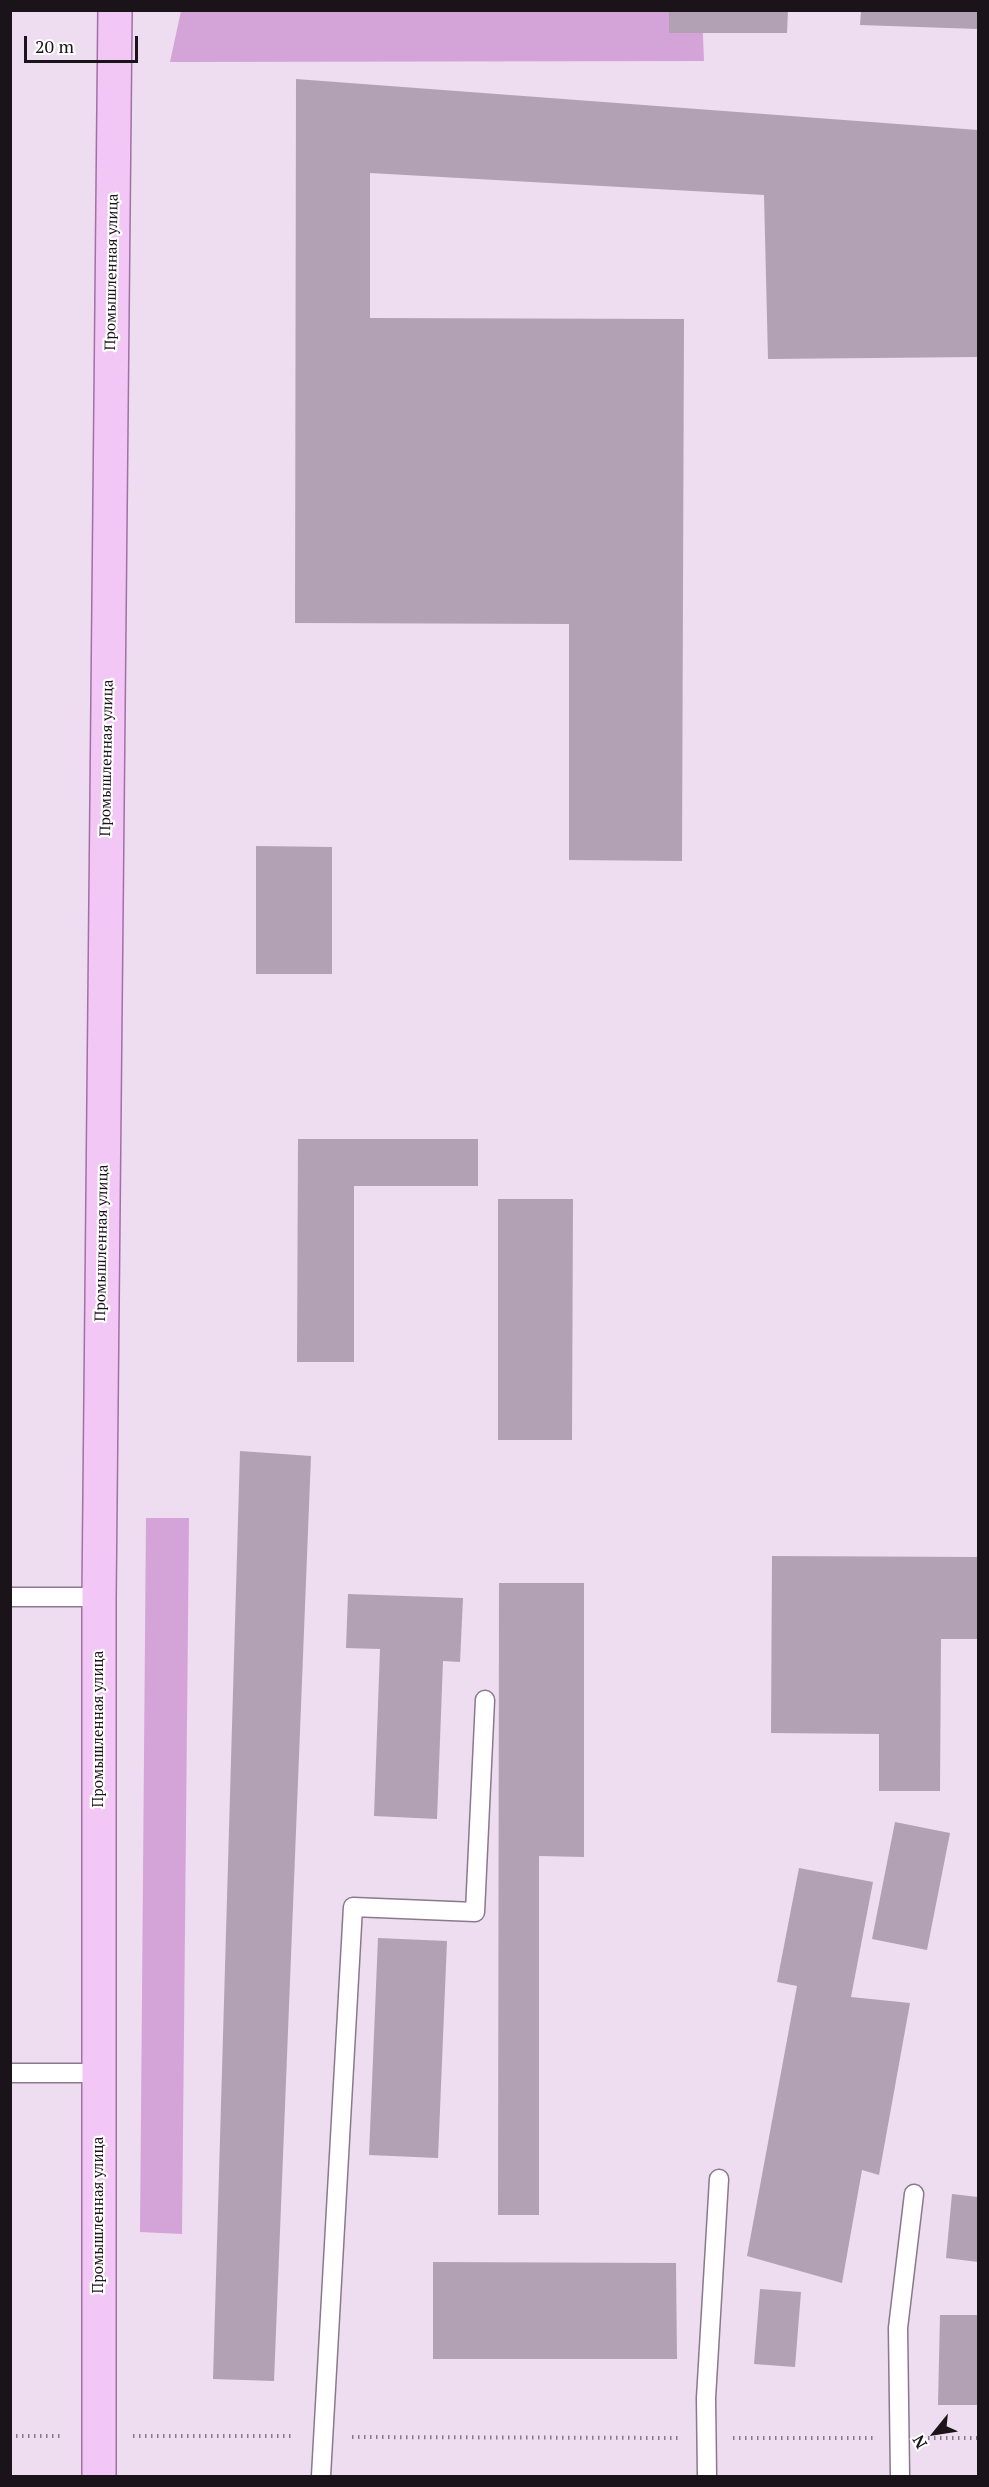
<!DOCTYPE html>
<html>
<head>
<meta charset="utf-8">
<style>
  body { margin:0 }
  #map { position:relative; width:989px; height:2487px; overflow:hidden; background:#eedcf0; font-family:"PT Serif",serif }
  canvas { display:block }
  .frame { position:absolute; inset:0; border:12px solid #1a131a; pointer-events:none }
  .north { position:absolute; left:905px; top:2403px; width:60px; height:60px; -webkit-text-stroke:4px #fff; paint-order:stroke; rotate:240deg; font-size:16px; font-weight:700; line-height:24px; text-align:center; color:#1a131a }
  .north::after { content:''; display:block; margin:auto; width:21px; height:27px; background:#1a131a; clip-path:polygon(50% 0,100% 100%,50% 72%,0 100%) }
  .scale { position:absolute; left:24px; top:36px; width:114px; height:27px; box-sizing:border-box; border:3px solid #1a131a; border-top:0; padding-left:8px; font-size:18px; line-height:21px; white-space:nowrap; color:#1a131a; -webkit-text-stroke:4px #fff; paint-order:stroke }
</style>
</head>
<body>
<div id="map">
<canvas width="989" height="2487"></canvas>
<div class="frame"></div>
<div class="north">N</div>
<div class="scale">20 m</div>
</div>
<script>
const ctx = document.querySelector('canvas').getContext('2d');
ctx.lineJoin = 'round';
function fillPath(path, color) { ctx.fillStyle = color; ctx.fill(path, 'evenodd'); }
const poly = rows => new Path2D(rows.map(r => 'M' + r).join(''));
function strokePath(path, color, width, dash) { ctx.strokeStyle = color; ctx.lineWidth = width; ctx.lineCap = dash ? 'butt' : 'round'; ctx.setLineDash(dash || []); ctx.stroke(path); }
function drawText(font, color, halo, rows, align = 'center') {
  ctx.font = font + ' "PT Serif",serif'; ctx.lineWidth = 4.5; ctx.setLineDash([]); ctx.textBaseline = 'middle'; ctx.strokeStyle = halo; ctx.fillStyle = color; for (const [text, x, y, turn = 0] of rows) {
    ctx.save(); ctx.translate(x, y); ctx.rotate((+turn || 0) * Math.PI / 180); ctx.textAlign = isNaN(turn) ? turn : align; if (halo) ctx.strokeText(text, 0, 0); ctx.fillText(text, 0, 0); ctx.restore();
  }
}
fillPath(poly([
  [181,11,702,11,704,61,170,62],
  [146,1518,189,1518,182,2234,140,2232]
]), '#d4a3d8');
fillPath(poly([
  [669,10,788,10,787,33,669,33],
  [861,10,978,10,978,29,860,25],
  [296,79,978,130,978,357,768,359,764,195,370,173,370,318,684,319,682,861,569,860,569,624,295,623],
  [256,846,332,847,332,974,256,974],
  [298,1139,478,1139,478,1186,354,1186,354,1362,297,1362],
  [498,1199,573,1199,572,1440,498,1440],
  [240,1451,311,1456,274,2381,213,2379],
  [772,1556,978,1557,978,1639,941,1639,940,1791,879,1791,879,1734,771,1733],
  [499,1583,584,1583,584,1857,539,1856,539,2215,498,2215],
  [348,1594,463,1598,460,1662,443,1661,437,1819,374,1816,380,1649,346,1648],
  [895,1822,950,1833,927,1950,872,1939],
  [799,1868,873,1882,851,1997,910,2003,879,2175,862,2170,842,2283,747,2256,797,1986,777,1982],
  [378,1938,447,1941,438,2158,369,2155],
  [952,2194,978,2197,978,2262,946,2258],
  [433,2262,676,2263,677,2359,433,2359],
  [760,2289,801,2292,795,2367,754,2364],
  [940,2315,978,2315,978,2405,938,2405]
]), '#b2a1b4');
const lane = poly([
  [10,1597,99,1597],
  [10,2073,98,2073],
  [321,2476,353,1907,475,1912,485,1700],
  [707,2476,706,2398,719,2179],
  [900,2476,898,2328,914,2194]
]);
const primary = poly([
  [99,2476,99,1597,115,10]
]);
strokePath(lane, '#8a798b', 21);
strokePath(primary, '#a170a5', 36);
strokePath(poly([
  [10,2436,63,2436],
  [133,2436,294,2436],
  [352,2437,678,2438],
  [733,2438,873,2438],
  [928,2438,978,2438]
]), '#877a88', 4, [1.5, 4.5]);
strokePath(lane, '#fff', 18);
strokePath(primary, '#f2c7f6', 33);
drawText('15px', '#1a131a', '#fff', [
  ["Промышленная улица",112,272,-89],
  ["Промышленная улица",107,758,-89],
  ["Промышленная улица",102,1243,-89],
  ["Промышленная улица",99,1729,-90],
  ["Промышленная улица",99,2215,-90]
]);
</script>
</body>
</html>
